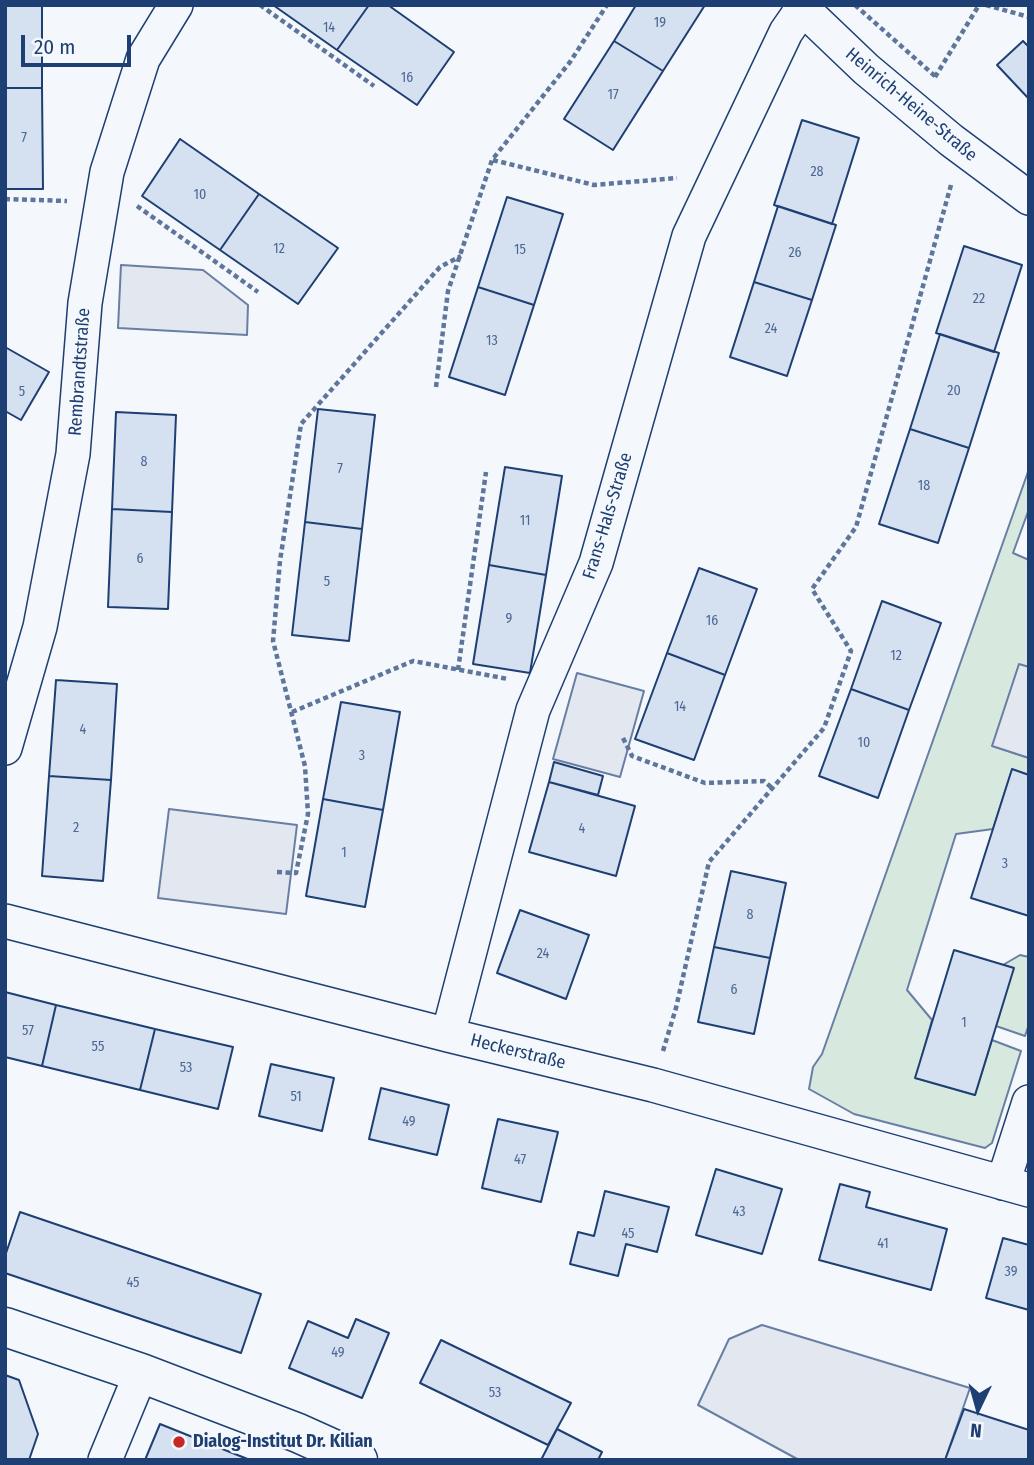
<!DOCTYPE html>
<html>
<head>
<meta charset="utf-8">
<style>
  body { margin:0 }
  #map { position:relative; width:1034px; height:1465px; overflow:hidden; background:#f4f7fb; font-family:"Fira Sans Condensed",sans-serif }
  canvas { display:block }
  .frame { position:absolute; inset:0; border:7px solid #1d3f73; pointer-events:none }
  .north { position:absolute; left:943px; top:1374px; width:70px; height:70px; -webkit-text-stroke:5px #f4f7fb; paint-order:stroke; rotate:185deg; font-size:19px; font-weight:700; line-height:28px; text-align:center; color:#1d3f73 }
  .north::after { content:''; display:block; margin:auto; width:24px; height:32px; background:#1d3f73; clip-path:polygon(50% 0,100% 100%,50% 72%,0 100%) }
  .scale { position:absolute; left:21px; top:35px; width:110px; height:32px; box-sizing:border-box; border:4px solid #1d3f73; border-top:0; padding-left:9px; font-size:21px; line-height:24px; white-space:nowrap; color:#1d3f73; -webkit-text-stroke:5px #f4f7fb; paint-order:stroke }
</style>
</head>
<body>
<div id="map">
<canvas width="1034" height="1465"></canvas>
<div class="frame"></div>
<div class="north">N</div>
<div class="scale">20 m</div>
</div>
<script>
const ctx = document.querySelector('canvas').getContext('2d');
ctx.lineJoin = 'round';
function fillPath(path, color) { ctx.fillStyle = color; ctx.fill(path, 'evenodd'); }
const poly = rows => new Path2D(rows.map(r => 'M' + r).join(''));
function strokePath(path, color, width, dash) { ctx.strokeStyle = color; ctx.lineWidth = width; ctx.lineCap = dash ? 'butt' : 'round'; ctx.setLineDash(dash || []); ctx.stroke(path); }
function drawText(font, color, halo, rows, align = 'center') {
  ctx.font = font + ' "Fira Sans Condensed",sans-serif'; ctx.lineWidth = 5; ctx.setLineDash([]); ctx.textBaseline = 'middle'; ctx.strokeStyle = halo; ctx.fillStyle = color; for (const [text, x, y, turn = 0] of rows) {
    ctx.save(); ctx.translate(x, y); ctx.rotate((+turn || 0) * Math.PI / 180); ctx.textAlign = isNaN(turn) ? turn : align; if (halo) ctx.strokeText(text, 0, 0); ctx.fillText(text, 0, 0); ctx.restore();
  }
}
const green = poly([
  [1029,469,1029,509,1013,553,1029,560,1029,667,1019,665,993,746,1029,758,1029,775,1012,770,993,829,956,834,907,990,932,1020,916,1078,975,1095,992,1040,1021,1051,992,1143,985,1148,854,1114,809,1089,813,1067,822,1054,1029,469],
  [1020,955,1029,957,1029,1024,1025,1036,996,1026,1013,968,1003,965,1020,955]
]);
fillPath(green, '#d7e8df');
strokePath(green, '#687fa3', 2);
const parking = poly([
  [121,265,203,270,248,305,247,335,118,328,121,265],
  [1019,664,1029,667,1029,758,992,746,1019,664],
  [577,673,644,691,620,777,553,759,577,673],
  [169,809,297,825,286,914,158,898,169,809],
  [762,1325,970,1388,945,1460,799,1460,698,1405,729,1339,762,1325]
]);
fillPath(parking, '#e3e8f0');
strokePath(parking, '#687fa3', 2);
const building = poly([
  [5,5,42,5,42,88,5,88,5,5],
  [273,5,369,5,337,50,273,5],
  [369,5,388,5,454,52,417,105,337,50,369,5],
  [636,5,705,5,663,71,614,41,636,5],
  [614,41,663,71,613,150,564,119,614,41],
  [1023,41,1029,47,1029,99,997,65,1023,41],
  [5,88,42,88,43,189,5,189,5,88],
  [802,120,859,138,832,224,774,205,802,120],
  [180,139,259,194,220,250,142,196,180,139],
  [259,194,338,248,298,304,220,250,259,194],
  [507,197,563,214,534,305,478,287,507,197],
  [778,206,836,225,812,300,754,282,778,206],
  [964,246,1022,265,994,352,936,333,964,246],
  [754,282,812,300,787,376,730,357,754,282],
  [478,287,534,305,505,395,449,377,478,287],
  [940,334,999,353,969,448,910,429,940,334],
  [5,347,49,372,21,420,5,411,5,347],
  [318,409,375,415,362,529,305,522,318,409],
  [116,412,176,415,172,512,112,509,116,412],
  [910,429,969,448,938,543,879,524,910,429],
  [505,467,562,476,546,575,489,565,505,467],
  [112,509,172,512,168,609,108,607,112,509],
  [305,522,362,529,349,641,292,635,305,522],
  [489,565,546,575,530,673,473,664,489,565],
  [699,568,757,589,725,675,667,653,699,568],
  [882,601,941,623,909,710,851,689,882,601],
  [667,653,725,675,694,760,635,739,667,653],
  [56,680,117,684,111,780,49,776,56,680],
  [851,689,909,710,878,798,819,776,851,689],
  [341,702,400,712,383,810,323,799,341,702],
  [554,762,603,776,598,795,549,782,554,762],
  [1012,769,1029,775,1029,916,971,898,1012,769],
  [49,776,111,780,103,881,42,876,49,776],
  [549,782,635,806,616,876,529,852,549,782],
  [323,799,383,810,365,907,306,896,323,799],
  [731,871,786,883,770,958,714,947,731,871],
  [520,910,589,935,566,999,497,973,520,910],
  [714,947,770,958,754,1034,698,1022,714,947],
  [954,950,1014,968,975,1095,915,1078,954,950],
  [5,992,56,1005,42,1066,5,1057,5,992],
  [56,1005,155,1029,140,1090,42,1066,56,1005],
  [155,1029,233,1047,218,1109,140,1090,155,1029],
  [271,1064,334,1078,322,1131,259,1116,271,1064],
  [381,1088,449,1105,437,1155,369,1139,381,1088],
  [498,1119,558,1132,541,1202,482,1188,498,1119],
  [716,1169,782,1189,762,1254,696,1235,716,1169],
  [840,1184,870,1192,866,1207,947,1229,931,1290,819,1260,840,1184],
  [605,1191,669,1207,657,1252,626,1244,618,1276,570,1264,578,1232,594,1236,605,1191],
  [20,1212,261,1294,241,1353,5,1273,5,1256,20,1212],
  [1003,1238,1029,1245,1029,1310,986,1298,1003,1238],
  [356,1319,389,1333,362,1398,289,1368,308,1321,348,1338,356,1319],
  [441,1340,571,1403,548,1445,420,1383,441,1340],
  [5,1375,19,1380,38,1434,29,1460,5,1460,5,1375],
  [964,1409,1029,1430,1029,1460,945,1460,964,1409],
  [160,1424,250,1460,145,1460,160,1424],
  [557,1429,602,1452,598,1460,541,1460,557,1429]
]);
fillPath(building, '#d5e0f0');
strokePath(building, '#1d3f73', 2);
const minor = poly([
  [799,5,866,69,951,140,1029,198],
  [5,748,40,627,73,454,85,303,107,172,143,59,176,5],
  [5,921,448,1035,653,1085,1029,1190],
  [448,1035,533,710,596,563,689,236,786,32,802,9],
  [1003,1183,1029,1102],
  [105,1460,141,1373]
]);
const secondary = poly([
  [5,1327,141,1373,298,1433,358,1460]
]);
strokePath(minor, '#1d3f73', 36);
strokePath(secondary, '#1d3f73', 41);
strokePath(poly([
  [260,5,374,86],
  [855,5,936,77],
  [986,5,1029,17],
  [935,77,979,5],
  [493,160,594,185,677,178],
  [5,199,67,201],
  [137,206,258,292],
  [436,387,448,291,492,160,570,62,607,5],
  [458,670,486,472],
  [292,712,413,661,508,679],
  [623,738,632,756,705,783,764,781,772,788],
  [277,872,296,873,308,814,305,766,273,641,280,561,301,424,440,267,461,256],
  [663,1051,676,1008,709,862,824,728,851,651,812,589,856,527,951,185]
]), '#5e769c', 4.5, [5, 3.5]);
strokePath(minor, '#f4f7fb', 33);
strokePath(secondary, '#f4f7fb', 38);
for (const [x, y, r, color] of [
  [179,1442,7,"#c62828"]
]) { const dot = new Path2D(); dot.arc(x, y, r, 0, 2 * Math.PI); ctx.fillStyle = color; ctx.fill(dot); strokePath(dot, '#f4f7fb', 2.5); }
drawText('14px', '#4b6792', null, [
  ["19",660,23],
  ["14",329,28],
  ["16",407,78],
  ["17",613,95],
  ["7",24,138],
  ["28",817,172],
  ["10",200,195],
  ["12",279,249],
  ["15",520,250],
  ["26",795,253],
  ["22",979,299],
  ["24",771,329],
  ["13",492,341],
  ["20",954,391],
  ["5",22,392],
  ["8",144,462],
  ["7",340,469],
  ["18",924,486],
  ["11",525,521],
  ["6",140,559],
  ["5",327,582],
  ["9",509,619],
  ["16",712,621],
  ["12",896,656],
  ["14",680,707],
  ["4",83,730],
  ["10",864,743],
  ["3",362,756],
  ["2",76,828],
  ["4",582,829],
  ["1",344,853],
  ["3",1005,864],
  ["8",750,915],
  ["24",543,954],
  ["6",734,990],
  ["1",964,1023],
  ["57",28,1031],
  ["55",98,1047],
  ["53",186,1068],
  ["51",296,1097],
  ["49",409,1122],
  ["47",520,1160],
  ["43",739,1212],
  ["45",628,1234],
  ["41",883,1244],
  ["39",1011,1272],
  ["45",133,1283],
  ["49",338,1353],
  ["53",495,1393]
]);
drawText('18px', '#1d3f73', '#f4f7fb', [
  ["Heinrich-Heine-Straße",911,105,40],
  ["Rembrandtstraße",80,372,-86],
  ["Frans-Hals-Straße",608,516,-73],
  ["Heckerstraße",518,1052,14]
]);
drawText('bold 18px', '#1d3f73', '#f4f7fb', [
  ["Dialog-Institut Dr. Kilian",193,1442]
], 'left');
</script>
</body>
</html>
